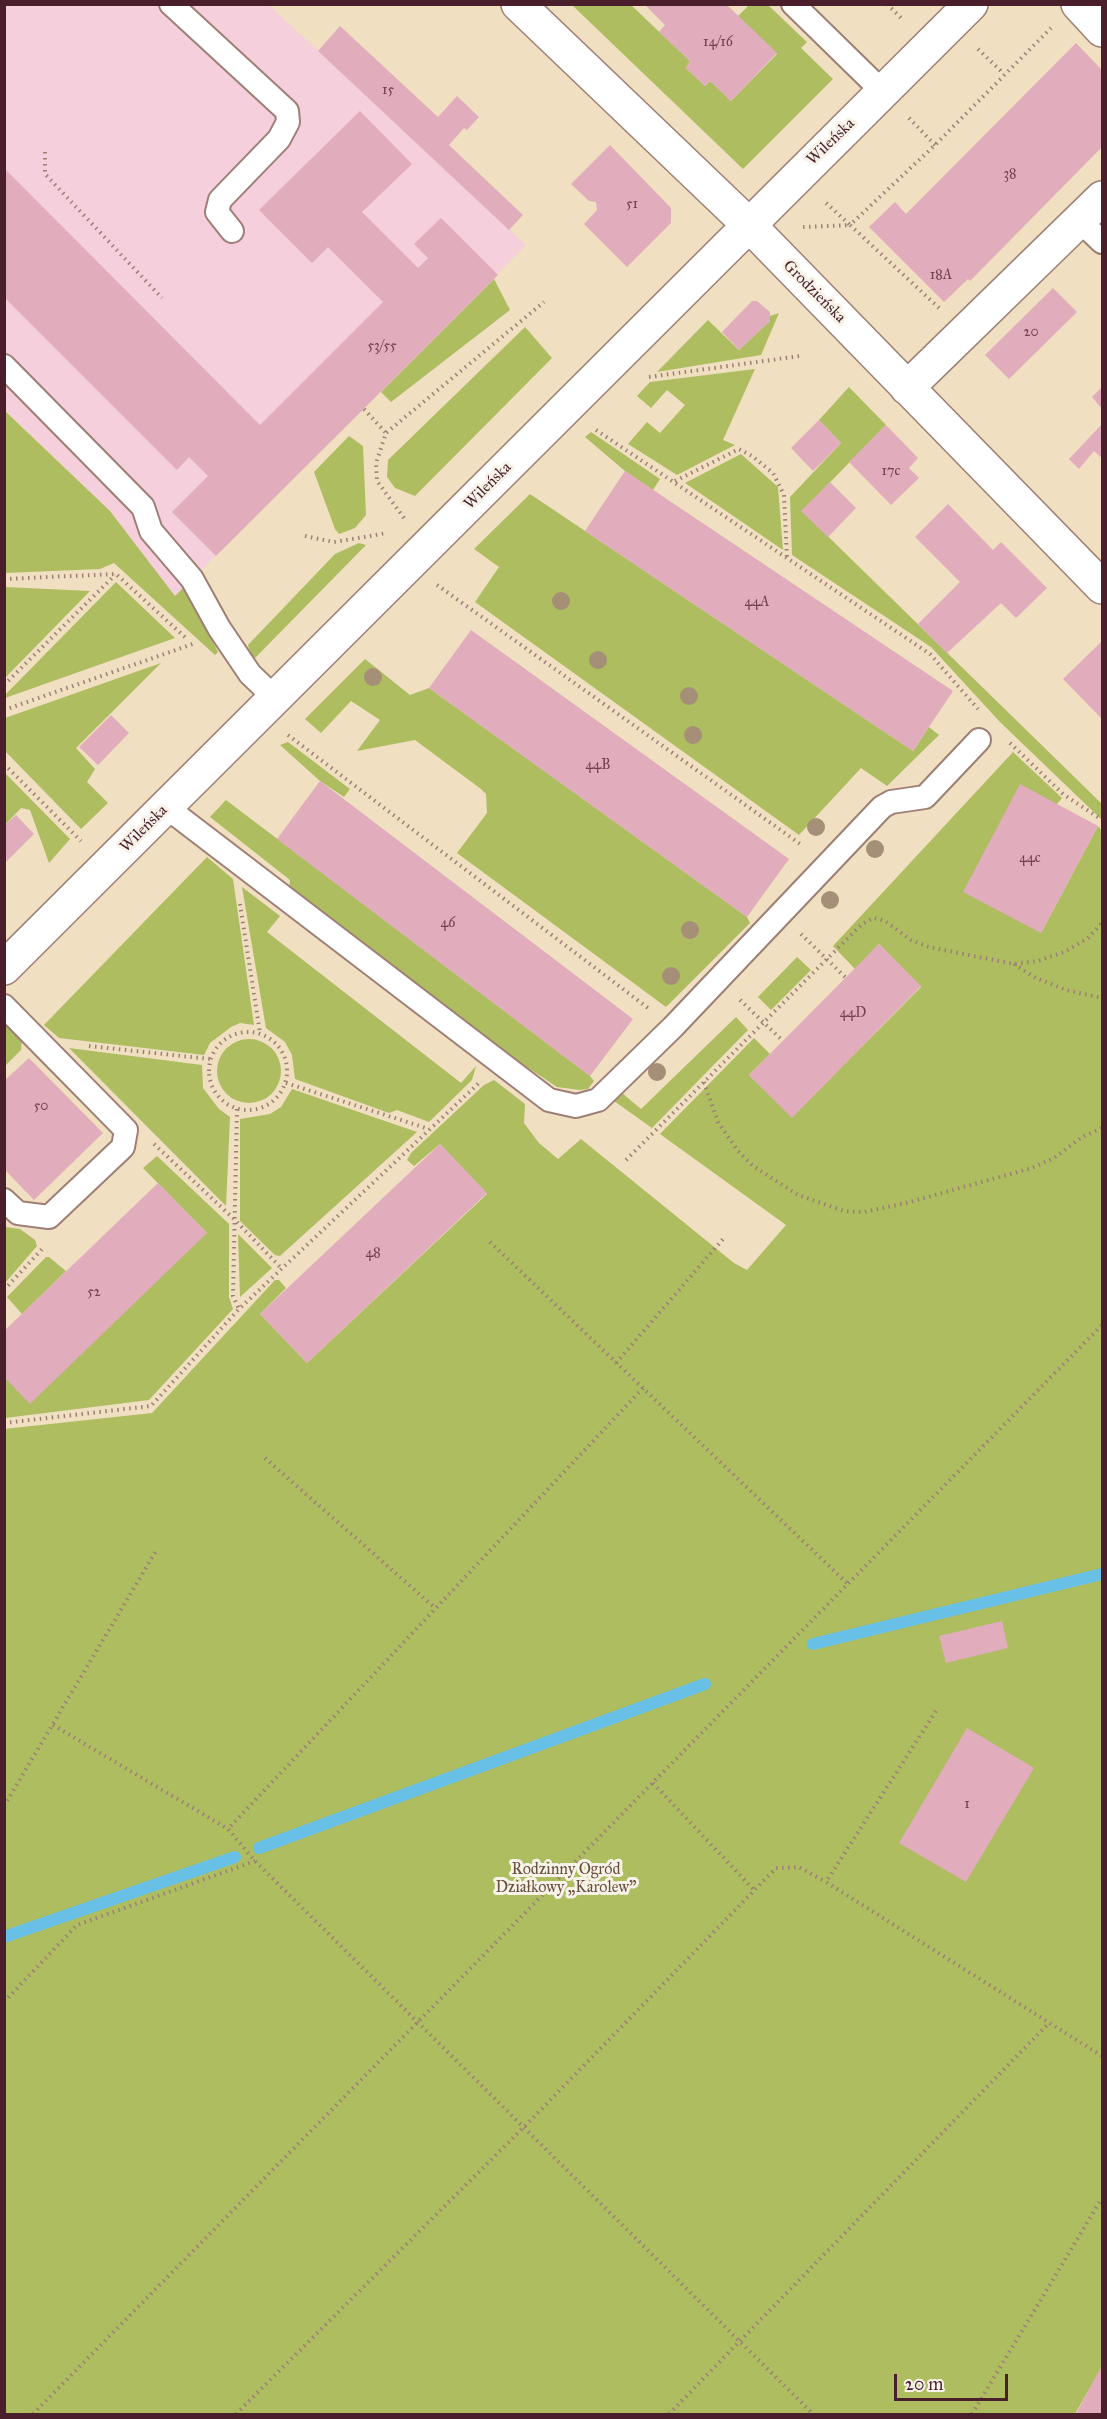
<!DOCTYPE html>
<html>
<head>
<meta charset="utf-8">
<style>
  body { margin:0 }
  #map { position:relative; width:1107px; height:2419px; overflow:hidden; background:#f1dfc1; font-family:"IM FELL Great Primer",serif }
  canvas { display:block }
  .frame { position:absolute; inset:0; border:6px solid #4a1f2b; pointer-events:none }
  .scale { position:absolute; left:894px; top:2374px; width:114px; height:27px; box-sizing:border-box; border:3px solid #4a1f2b; border-top:0; padding-left:8px; font-size:18px; line-height:21px; white-space:nowrap; color:#4a1f2b; -webkit-text-stroke:4px #f7f3e8; paint-order:stroke }
</style>
</head>
<body>
<div id="map">
<canvas width="1107" height="2419"></canvas>
<div class="frame"></div>
<div class="scale">20 m</div>
</div>
<script>
const ctx = document.querySelector('canvas').getContext('2d');
ctx.lineJoin = 'round';
function fillPath(path, color) { ctx.fillStyle = color; ctx.fill(path, 'evenodd'); }
const poly = rows => new Path2D(rows.map(r => 'M' + r).join(''));
function strokePath(path, color, width, dash) { ctx.strokeStyle = color; ctx.lineWidth = width; ctx.lineCap = dash ? 'butt' : 'round'; ctx.setLineDash(dash || []); ctx.stroke(path); }
function drawText(font, color, halo, rows, align = 'center') {
  ctx.font = font + ' "IM FELL Great Primer",serif'; ctx.lineWidth = 6; ctx.setLineDash([]); ctx.textBaseline = 'middle'; ctx.strokeStyle = halo; ctx.fillStyle = color; for (const [text, x, y, turn = 0] of rows) {
    ctx.save(); ctx.translate(x, y); ctx.rotate((+turn || 0) * Math.PI / 180); ctx.textAlign = isNaN(turn) ? turn : align; if (halo) ctx.strokeText(text, 0, 0); ctx.fillText(text, 0, 0); ctx.restore();
  }
}
fillPath(poly([
  [4,5,269,5,526,245,175,596,110,511,5,410]
]), '#f5cfdc');
fillPath(poly([
  [572,5,631,5,690,61,686,68,705,86,710,81,731,101,777,54,738,16,749,5,768,5,807,42,801,48,833,79,743,169],
  [494,279,510,310,391,402,381,392],
  [779,313,761,355,657,372,708,320,739,350,770,321,770,316],
  [525,327,552,358,415,496,395,488,387,477,388,460],
  [755,369,723,440,735,445,677,475,628,444,647,422,660,433,685,405,667,390,651,408,637,396,650,382],
  [849,387,886,425,802,511,1102,804,1102,820,1000,722,931,647,792,555,790,497,841,443,819,420],
  [4,410,110,511,175,596,186,585,218,652,215,655,114,563,100,569,5,573],
  [591,432,660,479,653,490,625,471,585,437],
  [349,436,363,446,366,515,355,528,339,534,335,529,314,472],
  [741,454,778,487,783,550,685,483],
  [530,494,913,751,929,727,939,735,887,786,861,768,799,835,475,602,499,567,474,549],
  [359,543,366,545,255,658,250,654,248,645,335,554],
  [116,582,175,638,5,698,5,695],
  [5,587,90,591,5,678,4,587],
  [365,659,410,695,429,688,747,917,750,923,666,1007,457,853,487,813,486,794,481,789,415,740,357,751,380,720,351,701,321,733,305,719],
  [161,663,76,748,95,769,87,782,108,803,81,829,5,751,5,718],
  [288,742,350,789,344,797,320,781,280,745],
  [1013,752,1062,798,1057,804,1041,933,1098,826,1102,831,1102,2367,1075,2414,5,2414,4,1429,152,1413,275,1280,279,1280,286,1288,260,1314,307,1363,487,1194,440,1144,414,1166,407,1160,411,1153,484,1085,494,1080,525,1104,524,1123,539,1143,558,1159,581,1139,734,1263,747,1270,786,1225,660,1134,754,1038,770,1054,749,1075,792,1117,921,987,879,944,855,969,833,946],
  [5,773,70,839,49,863,30,810,21,808,5,825],
  [226,800,590,1076,594,1081,588,1089,580,1090,557,1087,494,1045,289,892,290,880,210,817],
  [207,857,233,879,254,1025,240,1023,231,1027,210,1043,204,1055,59,1038,44,1025],
  [242,887,280,916,267,932,461,1083,476,1066,472,1080,429,1122,397,1110,389,1113,295,1079,292,1055,285,1042,266,1028],
  [797,957,811,970,771,1010,758,997],
  [736,1017,748,1030,652,1128,614,1101,622,1093,641,1109],
  [5,1023,22,1040,21,1050,5,1066],
  '217 1071a32 32 0 1 1 64 0a32 32 0 1 1-64 0Z',
  [69,1048,202,1065,203,1088,219,1109,230,1117,226,1206],
  [292,1089,417,1132,280,1256,275,1255,240,1221,240,1119,270,1114,281,1107],
  [157,1156,229,1224,229,1297,233,1309,149,1400,5,1418,4,1377,207,1233,143,1168],
  [5,1227,20,1229,35,1240,37,1246,5,1283],
  [238,1234,272,1268,240,1297],
  [46,1257,49,1257,66,1271,22,1314,7,1297]
]), '#adbd60');
strokePath(poly([
  [813,1644,1102,1574],
  [259,1848,705,1684],
  [4,1937,235,1857]
]), '#69c0e6', 12);
fillPath(poly([
  [644,4,726,4,777,53,731,101,710,81,705,86,686,68,690,61,659,32,665,25],
  [340,26,438,117,457,96,479,117,467,130,464,128,449,145,523,215,509,230,318,51],
  [1076,43,1102,70,1102,147,970,281,968,279,944,302,869,227,895,202,906,214],
  [360,111,412,164,362,212,418,268,428,258,414,244,441,218,498,275,216,556,172,512,208,476,189,457,177,470,4,297,4,168,260,425,383,302,328,247,312,263,259,210],
  [610,145,671,208,671,223,627,267,584,224,597,210,596,202,589,201,571,184],
  [1053,288,1077,312,1009,379,985,355],
  [752,301,757,301,770,312,770,321,739,350,722,332],
  [1102,387,1102,409,1092,397],
  [819,420,841,443,813,471,791,448],
  [1102,424,1102,458,1094,451,1079,469,1069,459],
  [886,425,918,458,909,468,919,478,891,505,849,462],
  [625,471,953,691,913,751,585,531],
  [830,482,856,508,828,537,801,511],
  [948,504,993,550,1001,542,1047,588,1016,618,1001,603,947,653,918,624,960,582,915,537],
  [471,630,789,859,747,917,429,688],
  [1101,642,1102,643,1102,719,1063,679],
  [111,715,129,733,98,765,79,747],
  [320,781,633,1019,590,1076,277,839],
  [1020,784,1098,826,1041,933,963,892],
  [16,815,34,834,4,864,4,826],
  [879,944,921,986,792,1118,749,1075],
  [29,1058,103,1133,34,1200,4,1169,4,1081],
  [440,1144,487,1193,307,1363,260,1314],
  [158,1183,207,1233,30,1404,4,1377,4,1331],
  [1002,1621,1008,1648,946,1663,939,1636],
  [967,1728,1034,1768,966,1882,899,1843],
  [1102,2365,1102,2414,1076,2414]
]), '#e1acbc');
const service = poly([
  [171,4,287,111,288,122,279,139,220,200,217,212,232,231],
  [793,4,883,92],
  [1079,220,1102,242],
  [4,366,143,507,151,531,192,579,219,628,250,674,276,699],
  [166,807,549,1100,576,1106,598,1100,673,1027,882,807,891,802,925,797,979,740],
  [4,1006,126,1130,123,1147,49,1217,18,1213,4,1200]
]);
const minor = poly([
  [518,4,749,225,1102,587],
  [1078,4,1102,30],
  [907,388,1102,198],
  [4,968,971,4]
]);
strokePath(service, '#9e7f76', 26);
strokePath(minor, '#9e7f76', 36);
strokePath(poly([
  [887,4,903,20],
  [978,49,1004,74],
  [909,118,935,145],
  [45,152,45,174,162,298],
  [803,227,850,225,824,201],
  [939,308,850,225,935,145,1051,28],
  [649,377,800,356],
  [364,409,386,433],
  [596,430,930,654,978,709],
  [675,481,739,449,752,456,773,473,784,495,787,558],
  [404,518,377,481,376,463,386,433,544,302],
  [305,536,334,542,387,533],
  [4,579,116,574,188,640],
  [437,585,803,846],
  [4,685,115,575],
  [4,710,193,644],
  [288,735,648,1008],
  [1010,743,1063,794,1102,820],
  [4,764,81,841],
  [240,904,260,1033],
  [801,934,846,978],
  [1014,964,1036,978,1066,990,1102,998],
  [740,1000,783,1041],
  '209 1071a39 39 0 1 1 78 0a39 39 0 1 1-78 0Z',
  [89,1046,210,1059],
  [704,1082,718,1122,738,1151,753,1166,798,1195,844,1211,864,1212,906,1203,1032,1168,1054,1158,1082,1137,1102,1128],
  [286,1083,429,1129],
  [237,1109,233,1296,239,1309],
  [154,1144,234,1219,282,1269],
  [626,1160,862,924,874,918,885,921,911,940,929,947,1014,964,1038,961,1064,952,1088,938,1102,923],
  [490,1242,849,1585],
  [4,1290,44,1247],
  [616,1363,723,1239],
  [643,1388,228,1829,255,1861,813,2414],
  [4,1423,151,1406,239,1309,479,1083],
  [265,1458,434,1607],
  [936,1711,826,1882,1102,2056],
  [53,1725,228,1829],
  [653,1783,755,1891],
  [4,1806,156,1551],
  [4,2002,77,1925,255,1861],
  [33,2414,1102,1325],
  [236,2414,525,2126,776,1868,799,1867,826,1882],
  [669,2414,1049,2023],
  [972,2414,1102,2198]
]), '#9e7f76', 4, [1.5, 4.5]);
strokePath(service, '#fff', 22);
strokePath(minor, '#fff', 33);
ctx.fillStyle = '#a68f77';
for (const [x, y] of [
  [561,601],
  [598,660],
  [373,677],
  [689,696],
  [693,735],
  [816,827],
  [875,849],
  [830,900],
  [690,930],
  [671,976],
  [657,1072]
]) { ctx.beginPath(); ctx.arc(x, y, 9, 0, 2 * Math.PI); ctx.fill(); }
drawText('14px', '#70424f', null, [
  ["14/16",718,43],
  ["15",388,91],
  ["38",1010,175],
  ["51",632,205],
  ["18A",941,276],
  ["20",1031,333],
  ["53/55",382,347],
  ["17c",891,472],
  ["44A",757,603],
  ["44B",598,766],
  ["44c",1030,859],
  ["46",448,924],
  ["44D",853,1014],
  ["50",41,1107],
  ["48",373,1254],
  ["52",94,1293],
  ["1",967,1805]
]);
drawText('16px', '#4a1f2b', '#f7f3e8', [
  ["Wileńska",831,142,-44],
  ["Grodzieńska",814,292,45],
  ["Wileńska",488,486,-45],
  ["Wileńska",144,829,-45]
]);
drawText('16px', '#684e3b', '#f7f3e8', [
  ["Rodzinny Ogród",566,1870],
  ["Działkowy „Karolew”",566,1888]
]);
</script>
</body>
</html>
